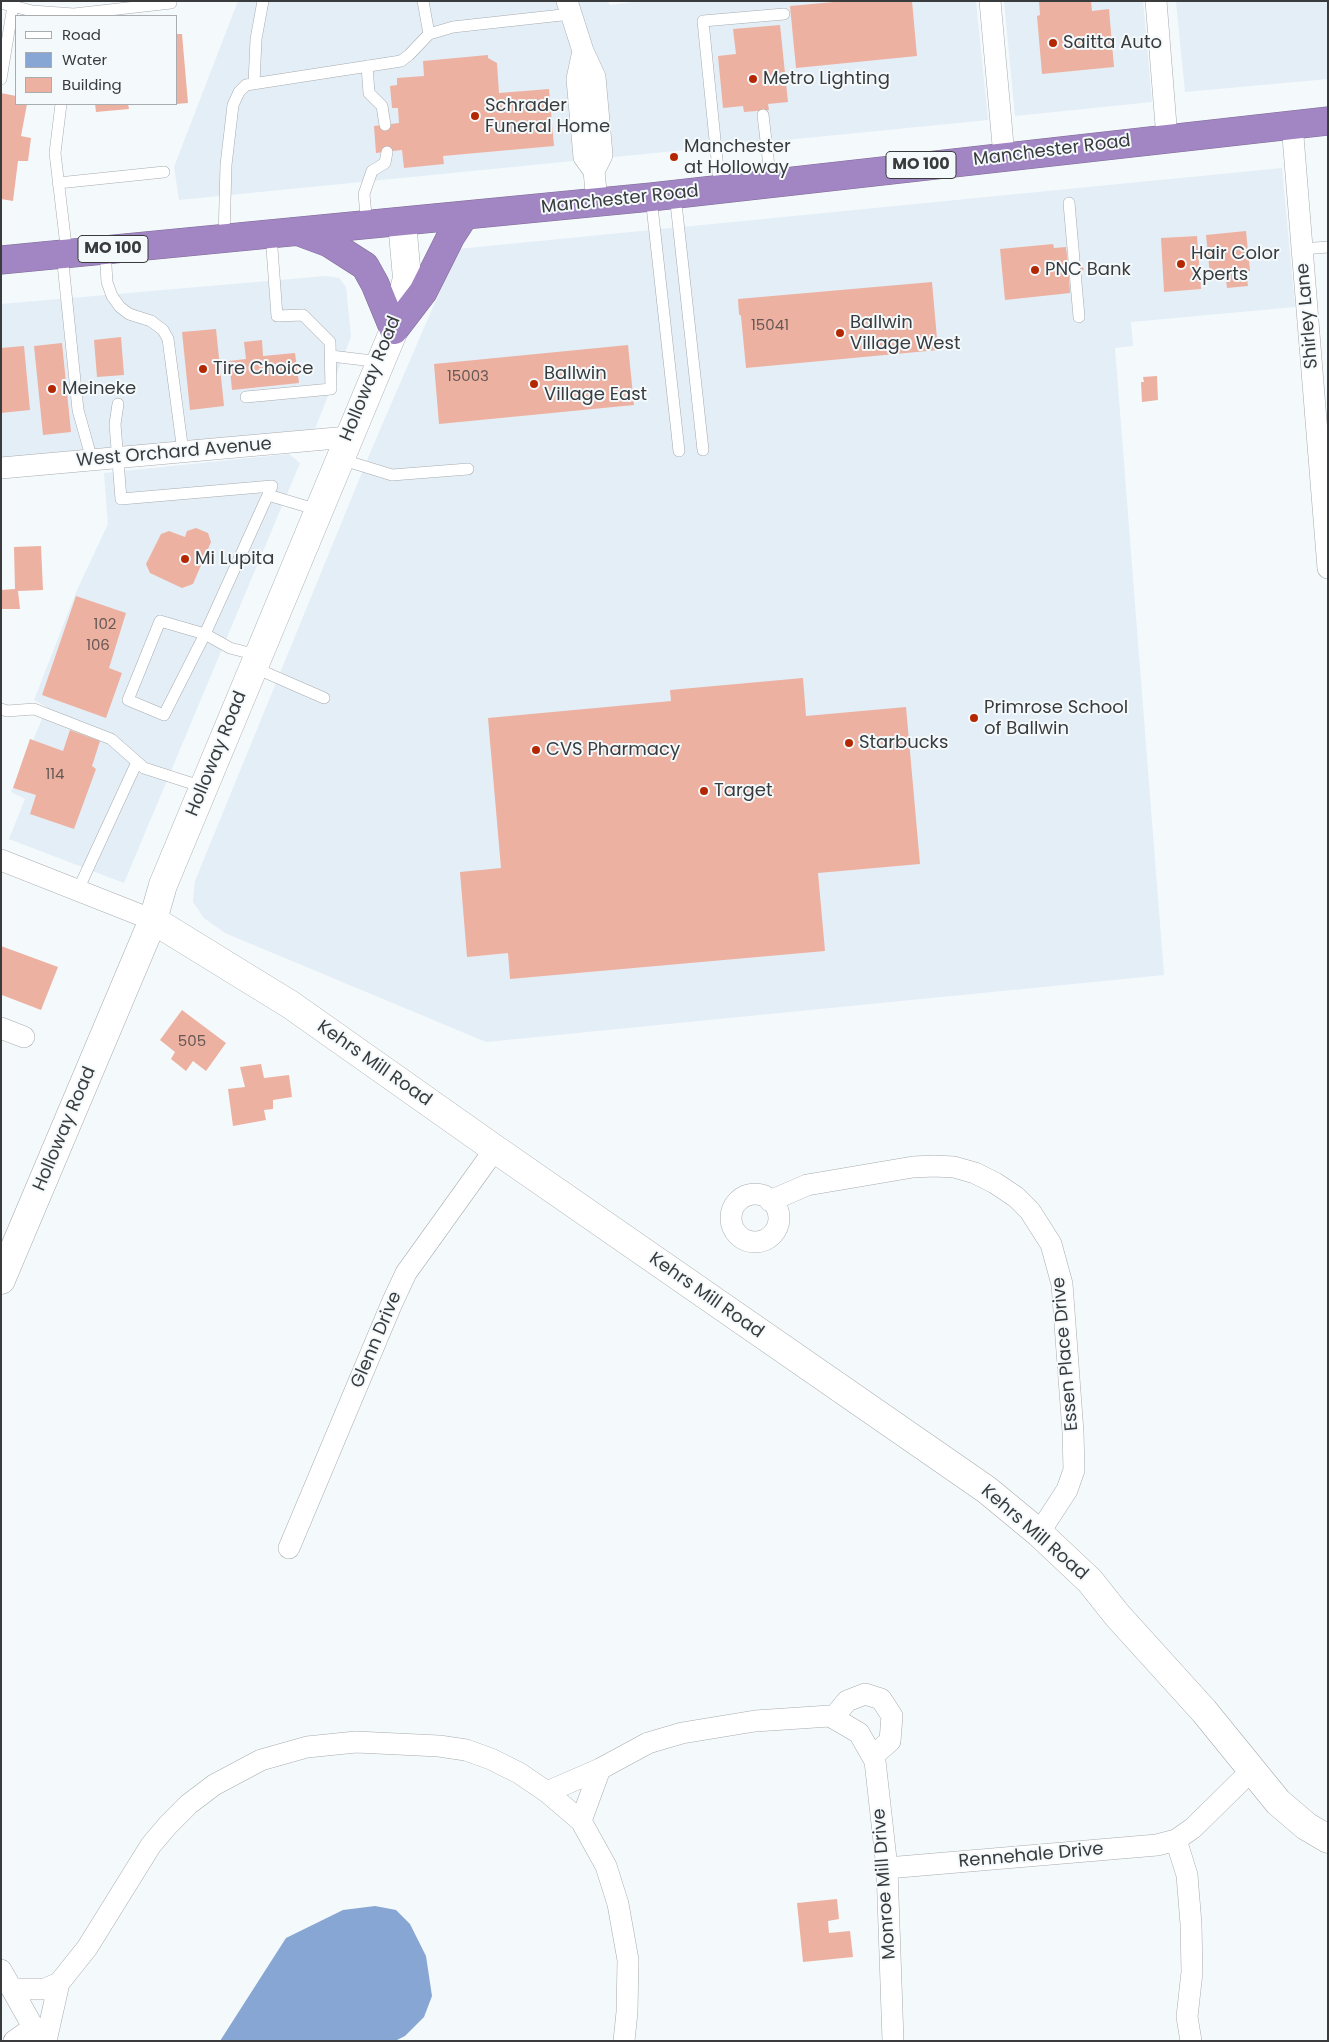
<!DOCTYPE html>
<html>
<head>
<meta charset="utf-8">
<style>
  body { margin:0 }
  #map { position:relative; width:1329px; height:2042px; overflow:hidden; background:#f4f9fc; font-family:Poppins,sans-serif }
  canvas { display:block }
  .frame { position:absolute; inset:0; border:2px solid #393b3c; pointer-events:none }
  .legend { position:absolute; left:15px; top:15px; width:162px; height:90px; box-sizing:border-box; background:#f4f9fc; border:1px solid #a9adaf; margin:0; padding:6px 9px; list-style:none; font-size:15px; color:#393b3c }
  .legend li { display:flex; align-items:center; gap:10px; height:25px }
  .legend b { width:25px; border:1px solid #a9adaf }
</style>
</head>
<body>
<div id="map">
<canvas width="1329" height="2042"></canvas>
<div class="frame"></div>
<ul class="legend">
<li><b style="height:6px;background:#fff"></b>Road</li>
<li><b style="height:14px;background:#88a6d3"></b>Water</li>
<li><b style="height:14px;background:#edb1a1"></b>Building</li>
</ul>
</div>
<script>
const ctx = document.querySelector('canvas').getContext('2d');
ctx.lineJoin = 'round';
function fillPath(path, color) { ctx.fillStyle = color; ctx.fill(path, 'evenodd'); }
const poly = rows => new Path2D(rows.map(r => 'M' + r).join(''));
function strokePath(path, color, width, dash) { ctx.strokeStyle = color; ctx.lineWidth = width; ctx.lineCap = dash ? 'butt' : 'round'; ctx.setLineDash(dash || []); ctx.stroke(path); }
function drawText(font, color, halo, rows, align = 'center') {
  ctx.font = font + ' Poppins,sans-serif'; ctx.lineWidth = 4; ctx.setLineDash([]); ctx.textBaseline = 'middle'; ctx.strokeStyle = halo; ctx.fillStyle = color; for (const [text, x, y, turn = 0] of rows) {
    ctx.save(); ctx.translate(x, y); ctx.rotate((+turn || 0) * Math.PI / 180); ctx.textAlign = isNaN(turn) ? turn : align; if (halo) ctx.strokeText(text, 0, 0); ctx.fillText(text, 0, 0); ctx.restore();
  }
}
fillPath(poly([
  [238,1,607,1,610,5,642,1,976,1,988,120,179,200,174,167],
  [1004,1,1143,1,1152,102,1015,116],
  [1176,1,1328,1,1328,79,1185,92],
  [1282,168,1295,307,1131,322,1133,346,1115,348,1164,975,486,1042,225,933,204,918,193,902,195,881,370,453,458,249],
  [326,276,339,278,346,287,351,337,315,429,1,459,1,304],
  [289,454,300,463,124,883,9,839,25,799,11,792,47,707,34,700,77,590,108,524,104,473]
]), '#e4eef7');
fillPath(poly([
  [375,1906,396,1910,410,1924,426,1956,432,1996,424,2017,405,2036,395,2041,220,2041,286,1938,343,1910]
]), '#88a6d3');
fillPath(poly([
  [845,1,912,1,917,56,796,68,790,6],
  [1039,1,1091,1,1092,11,1109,9,1114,67,1042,74,1037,16,1040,15],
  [780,25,788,102,768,104,769,110,744,112,743,106,723,108,718,56,736,54,733,29],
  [176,34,182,34,188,103,176,104],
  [488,55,488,58,497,63,499,93,549,89,554,146,443,156,444,164,404,168,402,150,376,153,374,126,399,123,398,108,392,108,390,86,397,85,397,78,424,76,423,61],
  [1,93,16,96,16,104,27,104,21,136,31,138,28,161,18,161,13,201,1,199],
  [95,104,128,104,129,109,96,112],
  [1246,231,1250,271,1246,271,1248,286,1227,288,1225,273,1210,275,1206,235],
  [1197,236,1201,289,1164,292,1161,238],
  [1053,244,1054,248,1066,247,1068,265,1080,264,1084,269,1081,274,1069,275,1070,293,1005,300,1000,249],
  [932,282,938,350,746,368,741,316,739,314,738,299],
  [216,329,224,406,190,410,182,332],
  [121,337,124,375,97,377,94,340],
  [262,340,263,356,295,353,299,383,232,390,229,361,246,359,244,342],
  [62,343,71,432,43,435,34,346],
  [628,345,634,405,439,424,434,364],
  [24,346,30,410,1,413,1,348],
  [1157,376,1158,400,1142,402,1141,382,1144,382,1143,377],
  [196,528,208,533,211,542,193,584,182,588,150,573,146,564,161,534,169,531,185,537,187,531],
  [41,546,43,590,18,591,20,609,1,609,1,590,15,589,14,547],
  [76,596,126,613,109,668,122,673,106,718,42,695],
  [803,678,806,716,906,707,920,864,818,873,825,951,510,979,508,953,467,957,460,872,501,868,488,718,671,701,670,690],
  [70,730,100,741,92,766,96,769,74,829,30,814,36,795,13,788,30,739,63,751],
  [1,946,58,967,41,1010,2,995],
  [182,1010,226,1043,206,1071,193,1061,186,1071,171,1059,175,1052,160,1040],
  [261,1064,264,1078,289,1075,292,1097,273,1100,273,1109,264,1110,266,1120,233,1126,228,1089,245,1087,240,1067],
  [837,1899,839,1919,828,1921,829,1933,850,1931,853,1957,803,1962,797,1903]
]), '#edb1a1');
const lane = poly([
  [423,1,429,34],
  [1,3,32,11,74,14],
  [73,16,74,14,171,3],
  [367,66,369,93,382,106,385,125],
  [1,79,13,6],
  [254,84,256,39,263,1],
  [61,104,55,153,67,254],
  [763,115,771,183],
  [58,183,164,172],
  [720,189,703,21,784,14],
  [675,194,703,450],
  [651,197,679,451],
  [1069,203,1079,317],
  [367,226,364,194,372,171,385,163,387,152],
  [224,238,226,165,233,105,239,92,246,85,401,61,409,55,429,34,453,27,571,14],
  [1302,249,1328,247],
  [105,250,107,282,112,296,120,307,129,314,151,321,163,330,168,339,183,452],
  [62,254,78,410,92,460],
  [331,356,381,362],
  [246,397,331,389,330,342,303,315,277,316,271,235],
  [118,404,115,424,121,499,272,486,205,634,230,648,257,655],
  [340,459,392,475,468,469],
  [268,495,318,510],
  [160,621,205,634,164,715,128,700,160,621],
  [253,667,324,698],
  [1,709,7,711,34,709,111,739,144,768,203,787],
  [78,890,137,762]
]);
const street = poly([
  [567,1,583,51,595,77,602,155,594,171],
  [990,1,1004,156],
  [1156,1,1167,138],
  [583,51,577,79,584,157,594,171,597,202],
  [1292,124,1328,568],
  [1,468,348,437],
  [1,860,153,920],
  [1,1028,24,1037],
  '731 1218a24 24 0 1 1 48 0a24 24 0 1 1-48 0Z',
  [770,1201,807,1185,913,1167,934,1166,954,1167,975,1173,995,1183,1016,1197,1030,1211,1051,1244,1062,1284,1073,1432,1074,1470,1067,1490,1039,1533],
  [289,1548,392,1303,406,1273,495,1149],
  [833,1718,847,1701,865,1694,881,1699,892,1716,890,1741,874,1755],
  [547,1792,581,1821,606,1866,618,1904,628,1960,627,2012,624,2041],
  [581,1821,600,1769],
  [1176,1840,1187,1875,1191,1924,1192,1972,1187,2017,1191,2041],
  [887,1868,1157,1845,1176,1840,1193,1828,1252,1770],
  [1,1970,41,2041],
  [13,1989,45,1989,59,1983,87,1948,151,1845,168,1825,189,1804,214,1785,261,1760,307,1747,356,1742,439,1746,466,1750,491,1759,519,1773,547,1792,600,1769,648,1743,682,1733,755,1721,830,1716,859,1733,875,1761,887,1868,893,2041],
  [14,2041,34,2027],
  [46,2041,59,1983]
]);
const secondary = poly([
  [153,920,291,1005,495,1149,987,1490,1039,1533,1090,1581,1117,1615,1204,1711,1278,1802,1306,1826,1328,1839],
  [1,1280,153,920,163,885,394,330,407,278,402,222]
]);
const highway = poly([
  [302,233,329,243,365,266,375,284,394,330],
  [1,260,651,197,1328,121],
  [394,330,423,292,451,236,464,216]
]);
strokePath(lane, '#a7acaf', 12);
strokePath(street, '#a7acaf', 22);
strokePath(secondary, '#a7acaf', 29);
strokePath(highway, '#7d6b94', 29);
strokePath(lane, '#fff', 11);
strokePath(street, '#fff', 21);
strokePath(secondary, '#fff', 28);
strokePath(highway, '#a285c3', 28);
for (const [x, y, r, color] of [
  [1053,43,5,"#b32802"],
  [753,79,5,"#b32802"],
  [475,116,5,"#b32802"],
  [674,157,5,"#b32802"],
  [1181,264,5,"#b32802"],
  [1035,270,5,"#b32802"],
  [840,333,5,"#b32802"],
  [203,369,5,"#b32802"],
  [534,384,5,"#b32802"],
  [52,389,5,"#b32802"],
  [185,559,5,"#b32802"],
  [974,718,5,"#b32802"],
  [849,743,5,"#b32802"],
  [536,750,5,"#b32802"],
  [704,791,5,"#b32802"]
]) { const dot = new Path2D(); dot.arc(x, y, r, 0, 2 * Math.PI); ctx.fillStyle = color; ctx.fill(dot); strokePath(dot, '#f4f9fc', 2); }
drawText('15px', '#665855', null, [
  ["15041",770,326],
  ["15003",468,377],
  ["102",105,625],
  ["106",98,646],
  ["114",55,775],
  ["505",192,1042]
]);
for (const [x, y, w] of [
  [921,165,70],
  [113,249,70]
]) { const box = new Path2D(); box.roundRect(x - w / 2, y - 13.5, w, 27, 4); ctx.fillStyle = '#f4f9fc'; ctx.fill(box); strokePath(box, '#393b3c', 1); }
drawText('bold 16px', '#393b3c', null, [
  ["MO 100",921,165],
  ["MO 100",113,249]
]);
drawText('18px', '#393b3c', '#f4f9fc', [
  ["Saitta Auto",1063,43],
  ["Metro Lighting",763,79],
  ["Schrader",485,106],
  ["Funeral Home",485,127],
  ["Manchester",684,147],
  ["at Holloway",684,168],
  ["Hair Color",1191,254],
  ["Xperts",1191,275],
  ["PNC Bank",1045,270],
  ["Ballwin",850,323],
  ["Village West",850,344],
  ["Tire Choice",213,369],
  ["Ballwin",544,374],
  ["Village East",544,395],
  ["Meineke",62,389],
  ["Mi Lupita",195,559],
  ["Primrose School",984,708],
  ["of Ballwin",984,729],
  ["Starbucks",859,743],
  ["CVS Pharmacy",546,750],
  ["Target",714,791]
], 'left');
drawText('18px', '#393b3c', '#f4f9fc', [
  ["Manchester Road",1052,151,-7],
  ["Manchester Road",620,200,-6],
  ["Shirley Lane",1308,316,-95],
  ["Holloway Road",371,379,-68],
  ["West Orchard Avenue",174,453,-5],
  ["Holloway Road",217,754,-68],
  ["Kehrs Mill Road",374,1064,35],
  ["Holloway Road",65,1129,-67],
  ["Kehrs Mill Road",706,1296,35],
  ["Glenn Drive",377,1340,-67],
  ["Essen Place Drive",1066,1354,-95],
  ["Kehrs Mill Road",1034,1533,41],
  ["Rennehale Drive",1031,1856,-5],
  ["Monroe Mill Drive",885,1884,-94]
]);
</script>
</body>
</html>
